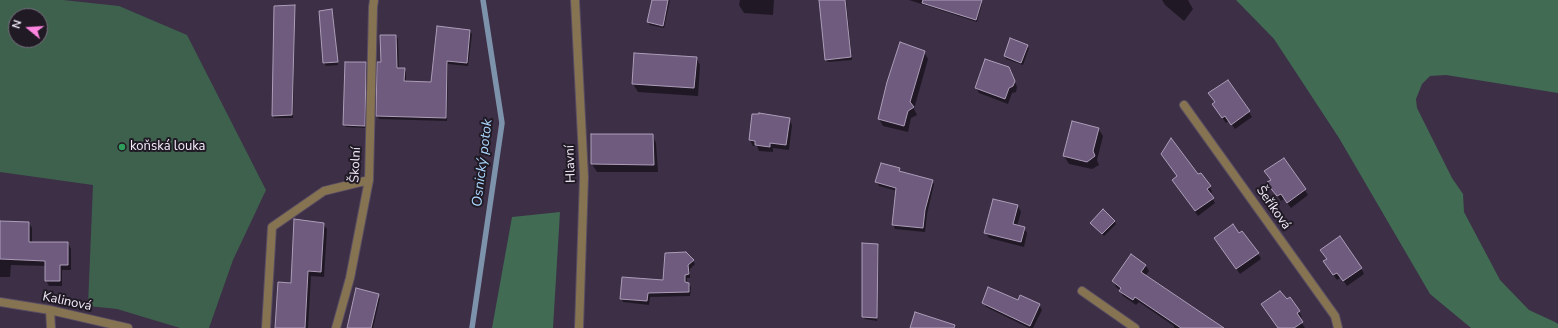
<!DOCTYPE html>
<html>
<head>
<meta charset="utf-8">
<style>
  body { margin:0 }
  #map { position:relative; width:1558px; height:328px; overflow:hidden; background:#3c2f46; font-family:"Nunito Sans",sans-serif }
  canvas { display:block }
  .north { position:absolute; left:8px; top:8px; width:40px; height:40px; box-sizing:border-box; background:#201a25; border:1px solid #756e7b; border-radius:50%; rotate:288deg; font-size:11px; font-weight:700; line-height:16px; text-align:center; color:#f4ecfb }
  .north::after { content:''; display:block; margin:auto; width:14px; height:18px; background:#fe85e0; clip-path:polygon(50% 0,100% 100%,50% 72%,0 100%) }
</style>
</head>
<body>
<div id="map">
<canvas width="1558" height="328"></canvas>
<div class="north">N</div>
</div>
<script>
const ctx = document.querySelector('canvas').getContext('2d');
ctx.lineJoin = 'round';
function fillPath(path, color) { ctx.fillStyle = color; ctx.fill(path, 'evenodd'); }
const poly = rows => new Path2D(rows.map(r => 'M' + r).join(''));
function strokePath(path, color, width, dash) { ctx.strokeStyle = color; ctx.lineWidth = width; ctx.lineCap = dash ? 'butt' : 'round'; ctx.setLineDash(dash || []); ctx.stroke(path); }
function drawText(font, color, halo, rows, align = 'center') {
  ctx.font = font + ' "Nunito Sans",sans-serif'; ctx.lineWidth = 4; ctx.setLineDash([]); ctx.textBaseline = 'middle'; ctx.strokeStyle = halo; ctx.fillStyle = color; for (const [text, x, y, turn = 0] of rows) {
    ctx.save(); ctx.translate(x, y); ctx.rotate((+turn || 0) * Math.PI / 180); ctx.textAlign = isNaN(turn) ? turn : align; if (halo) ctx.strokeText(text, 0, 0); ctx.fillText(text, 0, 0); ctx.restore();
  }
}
fillPath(poly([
  [0,0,63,0,119,6,187,35,266,190,233,260,209,328,180,328,117,309,88,306,93,185,0,172],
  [16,16,40,16,40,40,16,40]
]), '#3e614d');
fillPath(poly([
  [1236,0,1558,0,1558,93,1446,75,1430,76,1422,84,1416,99,1417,108,1452,178,1463,194,1464,212,1500,280,1529,310,1555,322,1558,324,1558,328,1471,328,1430,294,1339,138,1274,39],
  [560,212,553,328,492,328,512,217]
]), '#416b53');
fillPath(poly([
  [653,0,670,0,664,28,650,25,648,22],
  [740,0,774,0,773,15,744,13,739,5],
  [820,0,846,0,852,60,828,62,826,60],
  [909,0,977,0,981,1,982,4,977,22],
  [1162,0,1188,0,1193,9,1184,21,1165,5],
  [294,6,295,9,293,118,274,118,273,115],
  [320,11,332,11,333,13,338,65,326,66,324,63],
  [438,27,470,31,472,34,468,66,448,64,447,121,379,119,377,116,382,63,396,36,398,39,399,69,404,69,406,72,406,82,432,83],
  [1027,46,1029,48,1023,65,1006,59,1005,56],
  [924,52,928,59,914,109,917,115,911,118,908,132,883,126,879,119],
  [696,58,700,65,698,96,638,92,633,84],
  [366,63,367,66,366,128,346,127,344,125],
  [1009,68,1017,87,1016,92,1012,93,1008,104,979,93,976,88],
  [1213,105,1249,112,1252,117,1235,129,1229,121,1226,123],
  [753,115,789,119,792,125,789,150,773,148,773,152,759,151,757,146,753,146,750,140],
  [1098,128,1103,136,1097,160,1099,165,1092,169,1069,164,1064,156],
  [592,135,652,135,656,143,658,172,597,172,592,164],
  [1283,159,1308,195,1291,208,1284,199,1281,201,1272,188,1272,181],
  [899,169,902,173,932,181,934,184,927,214,925,232,895,229,893,225,897,191,879,186,877,182],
  [1198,176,1210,187,1212,192,1210,194,1215,203,1198,216,1176,185],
  [1018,206,1021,212,1017,226,1024,228,1027,233,1024,247,989,238,986,233],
  [1114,221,1116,224,1104,236,1092,223],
  [0,222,29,223,32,228,32,243,68,243,71,249,71,270,62,270,62,286,49,286,46,280,46,266,11,265,10,277,0,277],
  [323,224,327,229,324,277,311,276,308,328,276,328,292,284],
  [1239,234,1258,253,1261,259,1240,274,1218,243],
  [878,245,879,247,877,321,865,319,863,316],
  [1131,255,1146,266,1149,271,1145,276,1213,328,1174,328,1174,326,1139,302,1136,305,1123,296,1120,290,1116,287,1113,281],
  [693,261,695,264,690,269,690,278,687,278,687,284,688,284,691,287,690,296,650,297,649,305,623,302,621,298,664,282],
  [1328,267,1361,268,1364,274,1347,286,1341,277,1337,280],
  [378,295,380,298,373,328,348,328],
  [1018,301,1039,305,1042,310,1033,328,1029,328,986,307,983,302],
  [1286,301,1299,312,1302,317,1299,319,1305,328,1278,328]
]), '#0007');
strokePath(poly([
  [472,328,502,123,483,0]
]), '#7d92ab', 5.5);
const building = poly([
  [652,0,668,0,663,26,647,22,652,0],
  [819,0,845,0,851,57,825,60,819,0],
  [923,0,982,0,976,20,922,3,923,0],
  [295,5,292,115,272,116,274,6,295,5],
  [332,9,338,62,323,63,319,11,332,9],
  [437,26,470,30,467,63,447,61,446,118,376,116,377,62,381,62,380,35,396,35,397,68,405,68,404,81,431,82,437,26],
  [1010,38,1028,45,1021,63,1004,56,1010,38],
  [900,42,925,51,910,102,914,107,908,111,904,126,878,119,887,82,900,42],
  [634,53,697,57,694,88,632,84,634,53],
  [985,59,1009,67,1015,81,1013,86,1009,88,1005,99,975,88,985,59],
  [345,62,366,62,365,126,343,125,345,62],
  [1228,80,1250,111,1231,125,1225,116,1222,118,1212,104,1215,102,1208,93,1228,80],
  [759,113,790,118,786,145,770,143,770,147,755,145,755,141,749,140,752,114,759,114,759,113],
  [1072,121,1099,128,1093,151,1095,156,1087,162,1063,156,1072,121],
  [591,134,653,134,654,165,591,164,591,134],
  [1171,138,1198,174,1201,173,1211,186,1207,189,1214,198,1195,211,1172,180,1177,176,1161,154,1171,138],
  [1284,158,1306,189,1287,203,1281,194,1277,196,1272,190,1267,182,1271,180,1264,171,1284,158],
  [881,163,900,168,899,171,933,180,925,210,923,228,892,225,896,188,875,182,881,163],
  [993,199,1018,205,1013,224,1025,227,1021,242,984,233,993,199],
  [1103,209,1115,221,1102,234,1090,223,1103,209],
  [294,219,324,223,321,272,308,271,305,328,275,328,278,282,291,283,294,219],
  [0,221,29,222,29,242,68,242,68,265,60,265,60,281,45,281,45,261,0,259,0,221],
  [1233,224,1239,233,1242,231,1259,253,1236,269,1214,238,1233,224],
  [1340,236,1362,268,1343,281,1337,273,1333,275,1323,261,1327,259,1320,250,1340,236],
  [862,243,878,244,877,318,862,317,862,243],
  [686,252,694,260,688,265,689,274,685,275,685,282,689,283,689,292,648,293,647,301,620,299,622,277,663,280,665,253,686,252],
  [1131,254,1146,265,1141,272,1224,328,1181,328,1135,297,1133,300,1119,291,1121,288,1112,281,1131,254],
  [988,287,1018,300,1020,295,1040,304,1030,326,982,303,988,287],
  [356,288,379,294,371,328,347,328,356,288],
  [1280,291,1287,299,1290,297,1300,311,1297,313,1303,322,1294,328,1278,328,1261,304,1280,291],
  [915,312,955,325,954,328,910,328,915,312]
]);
fillPath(building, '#6f5b7e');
strokePath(building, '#ad9db9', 1);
const minor = poly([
  [575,0,584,177,579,328],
  [1184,105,1335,316,1338,328],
  [1082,291,1135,328],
  [0,302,50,310,128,328],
  [50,310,51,328],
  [266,328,272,227,324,191,369,180],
  [336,328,350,278,369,180,373,7,374,0]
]);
strokePath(minor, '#594d63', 10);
strokePath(minor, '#867351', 8);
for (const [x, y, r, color] of [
  [122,147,4,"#2e9e5b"]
]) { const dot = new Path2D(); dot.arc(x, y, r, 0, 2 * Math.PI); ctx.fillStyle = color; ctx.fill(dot); strokePath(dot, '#201a25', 1.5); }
drawText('13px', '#f4ecfb', '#201a25', [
  ["koňská louka",130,147]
], 'left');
drawText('13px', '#f4ecfb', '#201a25', [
  ["Hlavní",571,164,-92],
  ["Školní",356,165,-87],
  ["Šeříková",1273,208,55],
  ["Kalinová",67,302,12]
]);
drawText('italic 14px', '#abd7fe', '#201a25', [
  ["Osnický potok",483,163,-83]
]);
</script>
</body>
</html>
